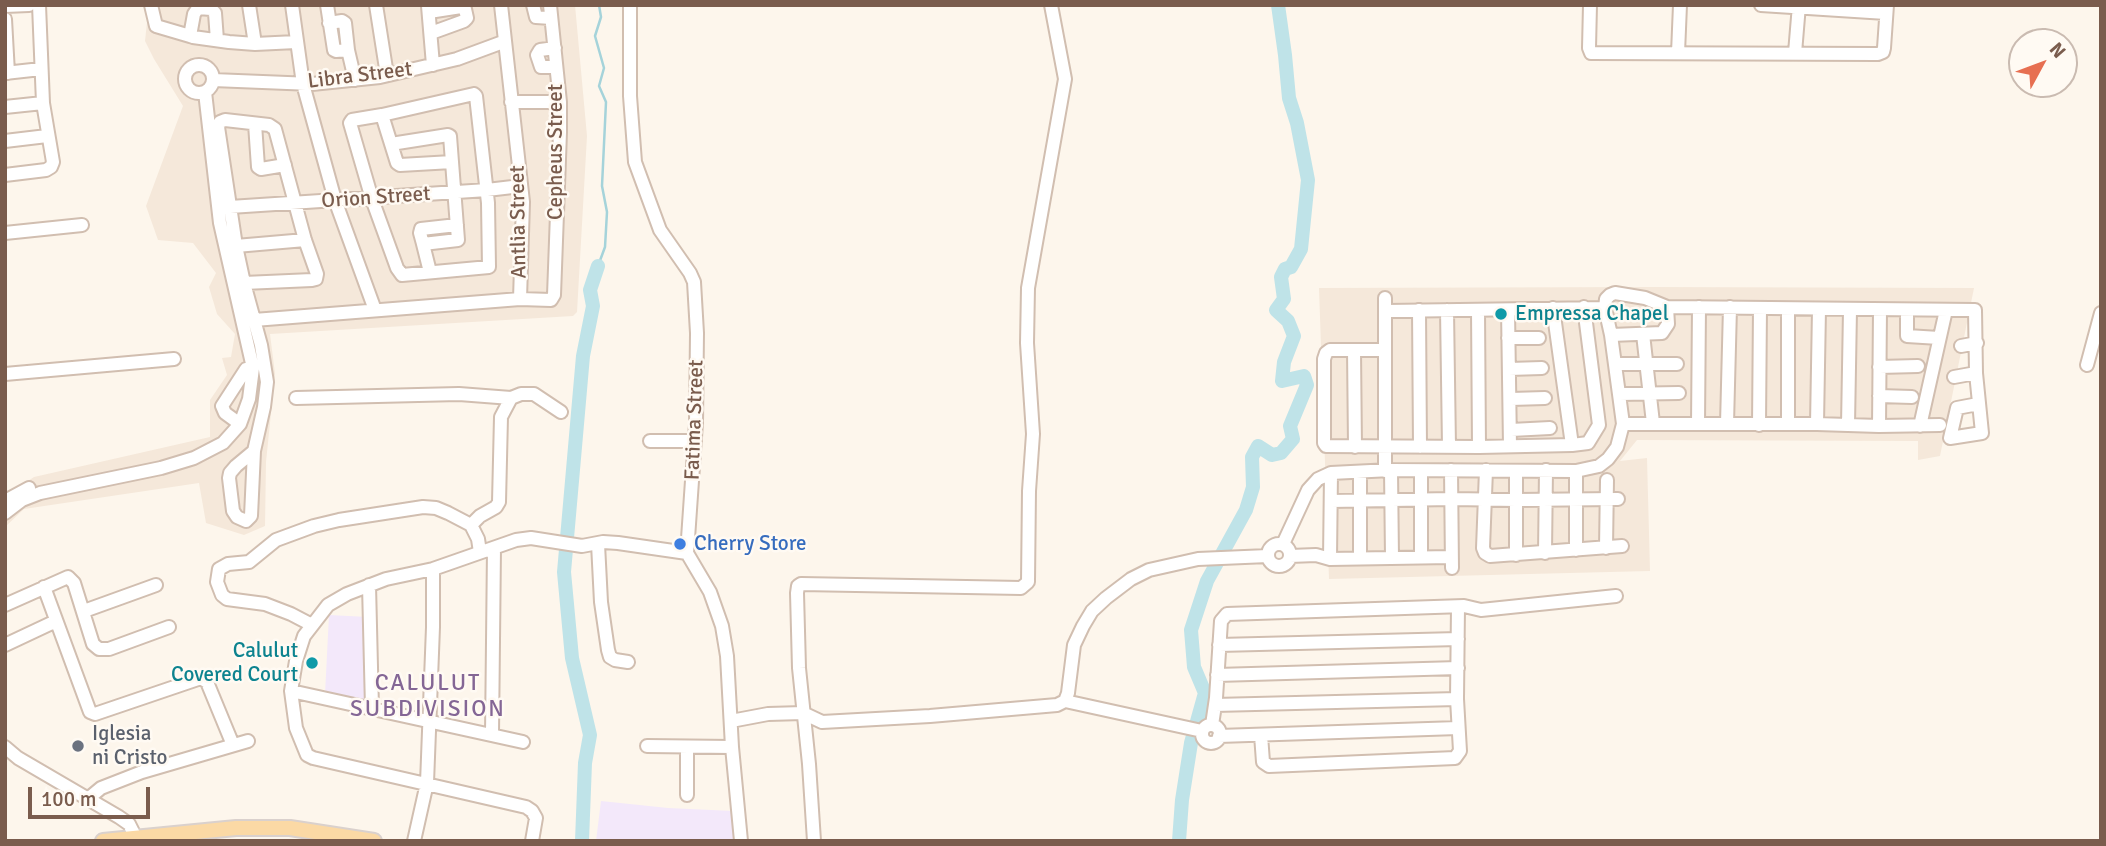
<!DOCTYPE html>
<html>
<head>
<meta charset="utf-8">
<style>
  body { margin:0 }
  #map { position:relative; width:2106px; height:846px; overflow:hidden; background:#fdf6ec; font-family:Signika,sans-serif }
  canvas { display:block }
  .frame { position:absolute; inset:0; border:7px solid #7a5c4d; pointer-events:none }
  .north { position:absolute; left:2008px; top:28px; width:70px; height:70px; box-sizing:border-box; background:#fffaf3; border:2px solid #cabbb1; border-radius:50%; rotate:49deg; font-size:19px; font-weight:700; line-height:28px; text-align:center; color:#7a5c4d }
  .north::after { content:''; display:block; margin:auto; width:24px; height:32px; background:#e76f51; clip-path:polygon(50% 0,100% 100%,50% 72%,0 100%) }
  .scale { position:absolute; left:28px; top:787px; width:122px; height:32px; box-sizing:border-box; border:4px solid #7a5c4d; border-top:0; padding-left:9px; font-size:21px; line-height:24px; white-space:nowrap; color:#7a5c4d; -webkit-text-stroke:5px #fffaf3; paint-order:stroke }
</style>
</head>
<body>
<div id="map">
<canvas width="2106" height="846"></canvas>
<div class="frame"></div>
<div class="north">N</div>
<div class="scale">100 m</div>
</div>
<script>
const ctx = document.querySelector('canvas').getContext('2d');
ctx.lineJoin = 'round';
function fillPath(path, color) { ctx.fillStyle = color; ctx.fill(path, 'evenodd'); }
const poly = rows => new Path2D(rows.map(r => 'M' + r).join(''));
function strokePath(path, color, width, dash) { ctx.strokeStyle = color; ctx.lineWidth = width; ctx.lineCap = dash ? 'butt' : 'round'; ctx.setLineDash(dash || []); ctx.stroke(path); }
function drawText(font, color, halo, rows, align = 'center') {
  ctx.font = font + ' Signika,sans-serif'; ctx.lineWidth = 5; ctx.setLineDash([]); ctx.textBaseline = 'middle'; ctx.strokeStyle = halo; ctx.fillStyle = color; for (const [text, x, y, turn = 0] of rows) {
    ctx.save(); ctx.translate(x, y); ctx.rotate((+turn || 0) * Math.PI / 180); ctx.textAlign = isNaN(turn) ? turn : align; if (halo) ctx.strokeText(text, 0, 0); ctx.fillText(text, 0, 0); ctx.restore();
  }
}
fillPath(poly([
  [146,5,575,5,587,136,577,312,573,316,270,334,275,374,266,462,265,526,244,535,206,523,199,483,24,509,5,527,5,496,34,477,210,437,210,400,227,375,222,358,231,357,235,334,217,314,209,287,216,273,193,243,158,240,146,206,183,106,154,59,145,41,148,13],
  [1319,288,1650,287,1974,288,1940,456,1918,460,1918,441,1637,440,1620,461,1647,458,1650,571,1329,579]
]), '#f5e8da');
fillPath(poly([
  [329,615,368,617,367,701,325,694],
  [601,801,668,808,733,811,735,841,596,841]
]), '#f3e8fa');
strokePath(poly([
  [598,266,605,247,607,212,602,186,606,102,599,86,604,68,595,36,601,17,599,5]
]), '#a5d3da', 2.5);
strokePath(poly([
  [582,841,585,763,590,735,572,658,564,572,583,356,593,306,590,290,598,266],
  [1179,841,1182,800,1191,743,1205,693,1194,667,1191,630,1207,581,1246,510,1253,487,1252,457,1258,446,1272,455,1281,453,1293,439,1290,426,1307,385,1304,376,1282,381,1284,362,1294,336,1288,321,1276,310,1284,299,1281,277,1285,269,1291,267,1301,249,1308,180,1297,123,1289,98,1285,55,1278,5]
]), '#bfe3e8', 14);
const minor = poly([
  [151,5,156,26,190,36],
  [249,5,255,44],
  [292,5,303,84,335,200,375,310],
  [327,5,334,50,336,51,348,50,355,80],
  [376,5,387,75],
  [533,5,536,17,551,18],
  [630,5,630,96,635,162,660,230,690,273,694,282,697,333,696,423,687,553,710,592,722,626,727,656,732,747,741,841],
  [1590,5,1589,48,1591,53,1878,54,1883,52,1884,48,1887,5],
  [1761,5,1886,13],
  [5,6,29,5],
  [428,6,433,65],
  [429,12,461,7,465,9,467,18,464,21,431,33],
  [5,19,8,73],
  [329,23,342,21,345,23,348,50],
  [217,40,215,13,211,9,198,8,194,14,190,36,193,37,229,42,255,44,296,42],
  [555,48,540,50,537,55,541,67,556,67],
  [1678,53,1680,5],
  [1795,53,1799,5],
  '185 79a14 14 0 1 1 28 0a14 14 0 1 1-28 0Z',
  [5,73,41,69],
  [213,80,312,84,380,77,457,59,503,42],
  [474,94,476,96,488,203,489,267,402,275,397,268,372,199,350,123,352,120,382,115,474,94],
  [511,102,560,102],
  [5,107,43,103],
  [382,115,397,163,400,165,452,162,458,240,423,244,430,272],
  [255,124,258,167,261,169,285,165],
  [5,141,47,136],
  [391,144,448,135,450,136,452,162],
  [5,175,46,170,51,167,53,162,43,103,39,5],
  [230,207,487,190,521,186],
  [5,233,82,225],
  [423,244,420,233,421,229,457,225],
  [236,246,305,240],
  [244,283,312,280,316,279,317,274,305,240,275,129,269,125,225,120,220,122,218,127,236,246,244,283,261,345,267,382,264,407,254,451,251,516,246,521,237,517,233,511,229,478,230,473,236,466,254,451],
  [1385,298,1385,471],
  [520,299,551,300,554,295,560,132,560,102,550,5],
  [1553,308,1572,445],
  [1419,310,1420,447],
  [1447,310,1449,447],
  [1478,310,1479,447],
  [1508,310,1510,446],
  [1386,311,1605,308],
  [1907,311,1907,336,1939,338],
  [254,320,520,299,523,202,501,5],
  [1643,334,1653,423],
  [1611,335,1662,333,1668,324,1667,307],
  [1508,338,1539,338],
  [1961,346,1977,343],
  [1354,350,1355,447],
  [1385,350,1330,350,1326,353,1324,359,1324,443,1326,446,1479,447,1572,445,1588,443,1599,425,1584,307],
  [1615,364,1677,364],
  [2087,365,2101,313],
  [1879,367,1918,366],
  [1509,369,1542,368],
  [5,374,174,359],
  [1954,377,1976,373],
  [1619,394,1679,393],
  [1879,396,1912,397],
  [296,398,459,394,511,398,521,394,534,394,561,412],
  [1511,399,1545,398],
  [240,424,225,413,222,406,246,369,253,368],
  [1623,424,1817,424,1879,426,1940,425],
  [1698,424,1699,307],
  [1727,424,1730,307],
  [1788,424,1788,309],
  [1817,424,1819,309],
  [1759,425,1760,308],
  [1848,425,1850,310],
  [1879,426,1880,310],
  [1920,426,1946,310],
  [1511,430,1550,428],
  [650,441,695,441],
  [1391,470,1392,558],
  [1451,470,1452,568],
  [1486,470,1483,548,1485,553,1490,556,1622,546],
  [1576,471,1576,550],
  [5,501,29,488],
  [1331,501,1452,499,1516,500,1618,499],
  [5,513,22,500,40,493,161,468,194,458,223,443,240,424,249,399,253,368,220,223,205,92],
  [471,525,480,516,496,507,499,502,501,417,511,398],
  '1268 555a11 11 0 1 1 22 0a11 11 0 1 1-22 0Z',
  [598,544,601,602,608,650,610,657,615,660,628,662],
  [1283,544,1308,490,1318,479,1331,473,1391,470,1576,471,1599,466,1608,459,1617,447,1623,424,1611,335,1605,308,1606,299,1610,295,1615,293,1645,298,1667,307,1975,310,1976,373,1982,433,1950,438,1957,408,1978,404],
  [1606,548,1607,480],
  [1545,553,1546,470],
  [1516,555,1516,471],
  [1290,556,1316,555,1330,559,1451,557],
  [1421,557,1421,471],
  [1360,558,1360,472],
  [1330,559,1331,473],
  [369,585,372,708],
  [44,587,90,712,95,714,201,678,207,682,233,745],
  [5,605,68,577,74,583,93,644,99,649,109,649,169,627],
  [84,611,156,585],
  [312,625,291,614,265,604,227,599,222,595,217,582,219,569,228,564,249,562,276,540,314,526,339,520,423,507,436,508,448,513,471,525,478,539,480,552],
  [5,645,56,621],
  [1219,645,1458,639],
  [1217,675,1458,668],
  [291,691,523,742],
  [1065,701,1202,731],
  [1215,705,1457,699],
  [731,721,768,714,803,713,822,722,930,716,1057,705,1065,701,1068,693,1074,645,1083,626,1092,611,1106,598,1131,579,1149,570,1198,559,1268,556],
  [1212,725,1216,698,1221,621,1227,614,1464,606,1481,610,1616,596],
  '1202 734a9 9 0 1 1 18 0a9 9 0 1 1-18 0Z',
  [492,734,494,548],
  [1261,735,1263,762,1269,766,1455,758,1460,751,1457,699,1458,607],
  [1219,736,1458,728],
  [647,746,732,747],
  [5,747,18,758,119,817,129,824,135,836],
  [687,795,687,747],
  [89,798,101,788,142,772,248,741],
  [414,841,427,783,433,627,433,569],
  [532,841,536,818,532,811,526,807,313,758,307,755,296,728,291,691,296,661,304,636,328,605,347,594,386,579,433,569,516,540,531,538,582,546,603,542,618,543,687,553],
  [814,841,809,764,799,668,797,593,798,586,801,584,1021,588,1028,582,1029,491,1033,434,1027,343,1028,288,1065,79,1051,5]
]);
const major = poly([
  [103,841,236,828,290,828,374,841]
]);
strokePath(minor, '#d1beb0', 16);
strokePath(major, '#dad1cd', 18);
strokePath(minor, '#fff', 12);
strokePath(major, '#fbd9a5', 14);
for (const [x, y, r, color] of [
  [1501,314,7,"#0f9aa8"],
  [680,544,7,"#3f7fe0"],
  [312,663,7,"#0f9aa8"],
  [78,746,7,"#6b7280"]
]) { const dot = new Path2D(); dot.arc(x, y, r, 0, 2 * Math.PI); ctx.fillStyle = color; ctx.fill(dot); strokePath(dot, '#fffaf3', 2.5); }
drawText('21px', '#7a5c4d', '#fffaf3', [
  ["Libra Street",360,76,-7],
  ["Cepheus Street",556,152,-90],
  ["Orion Street",376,198,-4],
  ["Antlia Street",519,222,-91],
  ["Fatima Street",695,420,-88]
]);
drawText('21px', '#0d838f', '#fffaf3', [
  ["Empressa Chapel",1515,314],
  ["Calulut",298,651,"right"],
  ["Covered Court",298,675,"right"]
], 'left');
drawText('21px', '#366cbe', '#fffaf3', [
  ["Cherry Store",694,544]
], 'left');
drawText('21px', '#5b616d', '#fffaf3', [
  ["Iglesia",92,734],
  ["ni Cristo",92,758]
], 'left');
ctx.letterSpacing = '2px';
drawText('23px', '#846695', '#fffaf3', [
  ["CALULUT",428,684],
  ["SUBDIVISION",428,710]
]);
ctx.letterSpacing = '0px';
</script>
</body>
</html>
